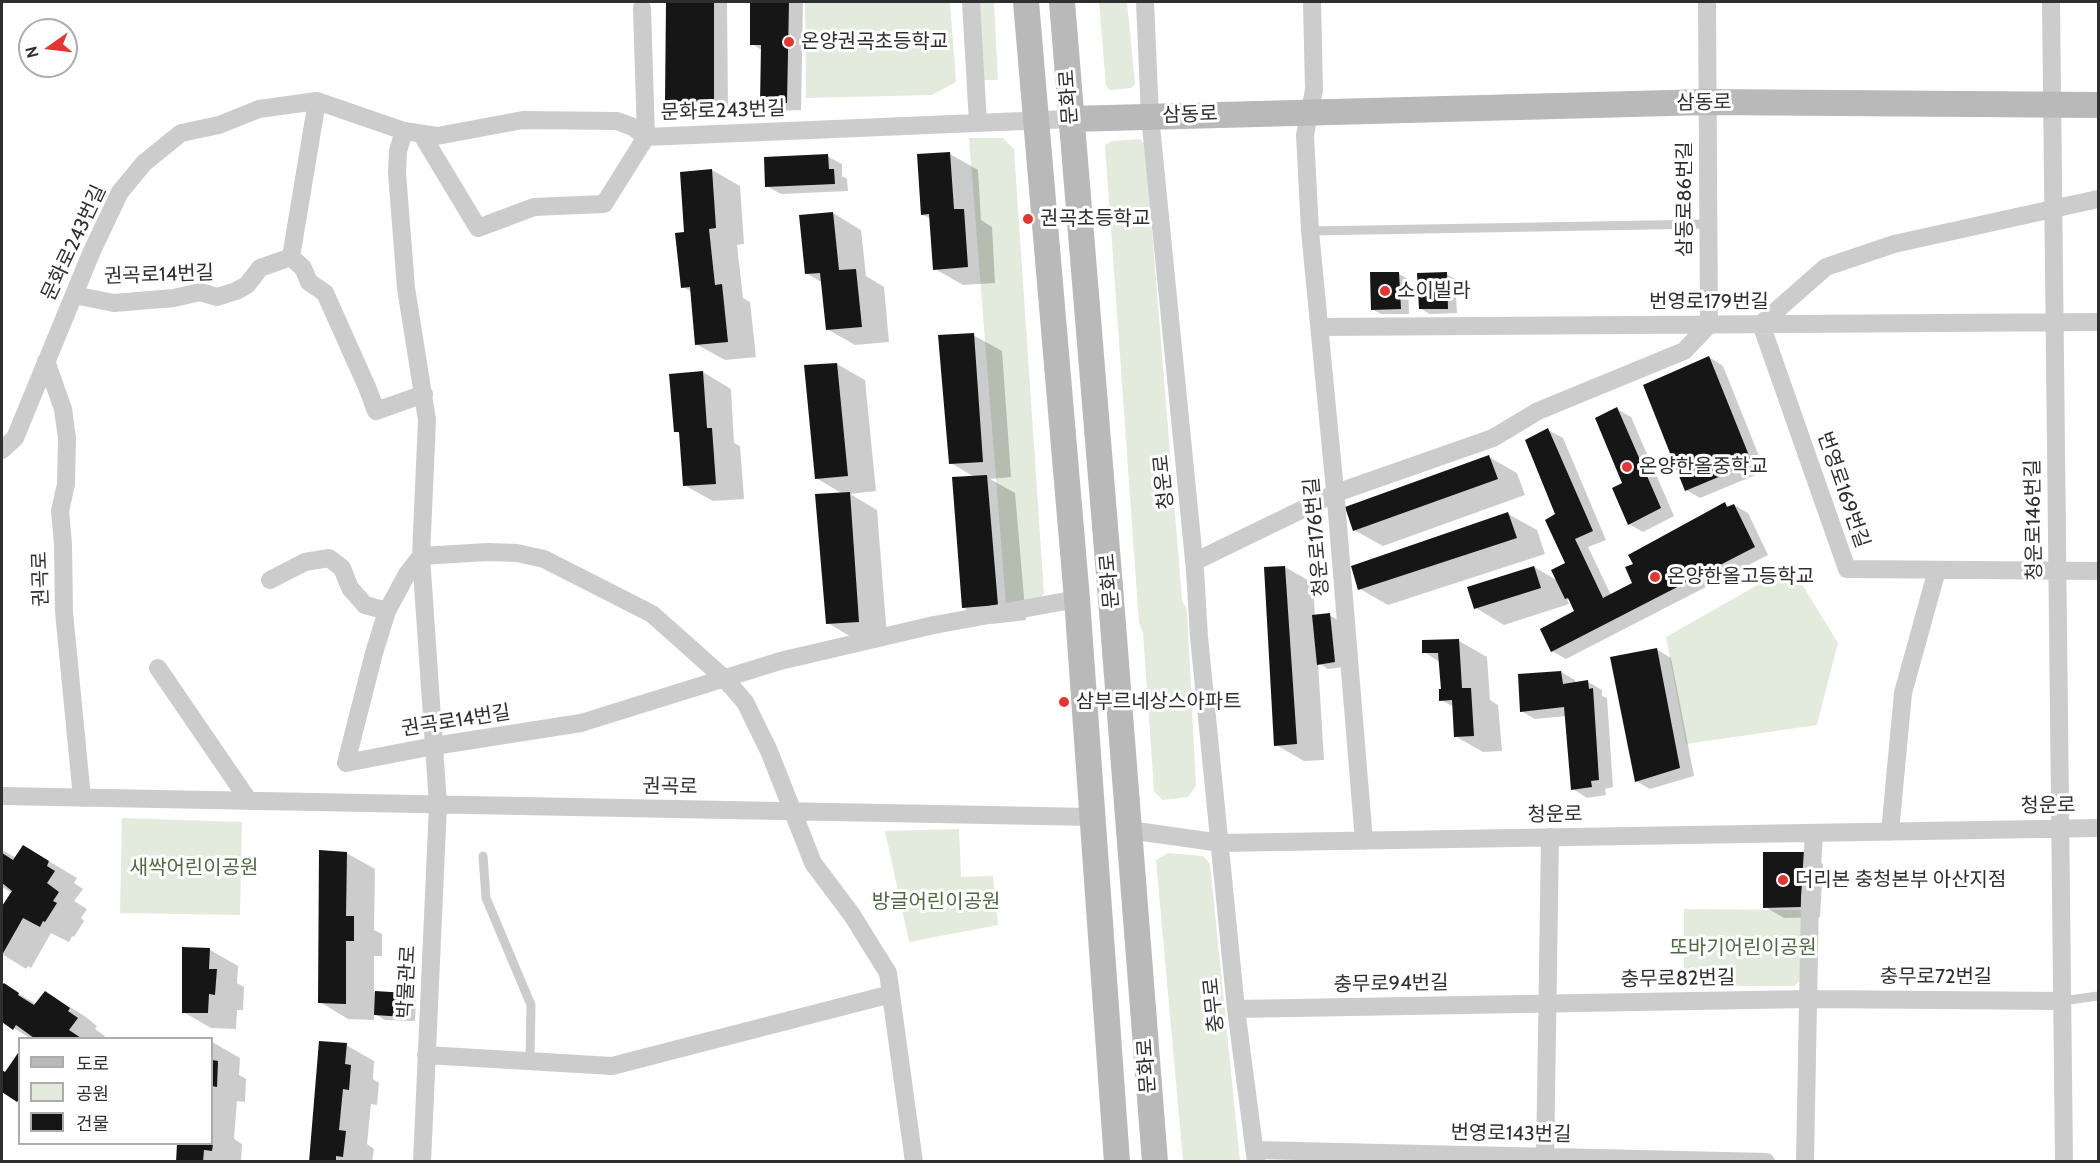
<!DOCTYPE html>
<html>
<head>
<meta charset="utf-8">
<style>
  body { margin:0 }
  #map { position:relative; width:2100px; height:1163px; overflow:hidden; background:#fff; font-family:Cabin,"Noto Sans KR",sans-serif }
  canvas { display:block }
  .frame { position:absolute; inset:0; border:3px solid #2f2f2f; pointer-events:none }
  .legend { position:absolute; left:18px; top:1037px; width:195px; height:108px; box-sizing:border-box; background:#fff; border:2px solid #acacac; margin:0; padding:8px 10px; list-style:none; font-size:18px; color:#2f2f2f }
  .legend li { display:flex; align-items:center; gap:12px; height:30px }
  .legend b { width:30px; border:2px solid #acacac }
  .north { position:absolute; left:18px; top:18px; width:60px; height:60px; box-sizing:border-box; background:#fff; border:2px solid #acacac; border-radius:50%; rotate:256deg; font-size:16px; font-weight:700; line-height:24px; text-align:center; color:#2f2f2f }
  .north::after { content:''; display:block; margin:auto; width:21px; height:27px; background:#e63530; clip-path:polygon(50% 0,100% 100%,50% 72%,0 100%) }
</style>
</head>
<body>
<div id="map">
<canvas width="2100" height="1163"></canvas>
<div class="frame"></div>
<ul class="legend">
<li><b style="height:8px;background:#b9b9b9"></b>도로</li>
<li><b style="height:16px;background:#e3ecdc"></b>공원</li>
<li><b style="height:16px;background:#161616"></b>건물</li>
</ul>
<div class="north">N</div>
</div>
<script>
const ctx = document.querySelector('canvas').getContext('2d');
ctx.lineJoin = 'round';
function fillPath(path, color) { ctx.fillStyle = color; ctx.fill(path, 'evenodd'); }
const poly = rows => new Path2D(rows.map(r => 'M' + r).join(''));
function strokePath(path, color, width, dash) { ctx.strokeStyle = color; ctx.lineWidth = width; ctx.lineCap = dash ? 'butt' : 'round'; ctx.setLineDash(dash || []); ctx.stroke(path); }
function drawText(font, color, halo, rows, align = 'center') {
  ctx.font = font + ' Cabin,"Noto Sans KR",sans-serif'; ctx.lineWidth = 6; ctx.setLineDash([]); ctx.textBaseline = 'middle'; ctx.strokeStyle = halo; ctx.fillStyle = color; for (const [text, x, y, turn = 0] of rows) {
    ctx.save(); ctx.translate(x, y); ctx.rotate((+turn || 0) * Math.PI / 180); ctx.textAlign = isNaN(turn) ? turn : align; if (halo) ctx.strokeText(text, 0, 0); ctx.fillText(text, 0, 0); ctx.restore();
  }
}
fillPath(poly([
  [805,2,950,2,956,82,932,95,806,98],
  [979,2,994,2,998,80,984,80],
  [1099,2,1127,2,1135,84,1131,88,1110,90,1106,86],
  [969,138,1003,138,1014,149,1044,594,1037,600,1006,605],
  [1140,139,1145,144,1182,600,1187,610,1196,786,1188,797,1162,800,1154,791,1143,632,1139,623,1105,145,1112,141],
  [1791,566,1838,643,1817,725,1686,744,1666,637],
  [122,818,242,822,240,915,120,913],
  [959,829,961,877,993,876,998,925,909,942,885,831],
  [1168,853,1203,856,1210,864,1240,1161,1183,1161,1156,860],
  [1684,909,1802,910,1801,980,1794,986,1684,986]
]), '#e3ecdc');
fillPath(poly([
  [668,2,727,2,728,109,680,109,666,101],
  [752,2,803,2,801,110,776,111,762,103,763,51,752,44],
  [950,154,978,170,981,220,992,227,995,283,963,285,935,269,931,219,922,214],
  [827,156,842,164,842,176,847,179,848,191,781,194,766,186],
  [712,170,740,186,744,244,737,245,743,298,750,302,756,357,725,360,696,344,692,292,683,287],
  [833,213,861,230,866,276,884,287,889,342,855,345,827,329,823,283,806,273],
  [1399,274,1408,279,1409,314,1381,314,1372,309],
  [1446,274,1455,279,1457,313,1430,314,1421,309],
  [973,335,1002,351,1011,477,990,479,1015,493,1026,620,992,624,964,608,976,478,951,463],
  [1709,357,1723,366,1765,471,1700,498,1686,490],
  [837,364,865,380,876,491,850,494,877,510,887,637,856,640,828,623,843,494,816,478],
  [703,372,731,389,734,443,740,446,744,499,713,501,684,485,681,434,675,431],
  [1617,409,1631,417,1674,516,1643,532,1629,524],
  [1548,430,1563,438,1606,540,1588,547,1611,595,1634,584,1725,504,1730,507,1734,505,1748,513,1768,555,1566,659,1552,651,1576,612,1571,601,1567,599,1569,604,1504,625,1476,608,1534,567,1558,581,1567,564,1557,515],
  [1489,457,1517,473,1525,495,1383,546,1354,530],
  [1508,514,1537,530,1545,554,1388,605,1360,589],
  [1285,567,1313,583,1315,616,1329,615,1338,620,1344,667,1328,669,1318,663,1324,760,1304,761,1276,745],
  [1459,641,1487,657,1490,700,1498,705,1502,751,1483,752,1455,736,1454,707,1441,700,1443,690,1440,662,1424,652],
  [1656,649,1671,658,1694,776,1650,789,1636,781],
  [1561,672,1575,680,1576,684,1588,682,1602,690,1602,696,1607,698,1613,787,1605,789,1606,795,1587,798,1573,789,1566,716,1535,719,1521,711],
  [2,850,16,858,32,851,77,878,74,883,83,889,74,901,87,909,81,918,84,921,74,937,72,936,69,942,51,933,31,968,28,966,26,969,2,954,2,909,12,893,2,887],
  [346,853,375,869,374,930,382,934,382,956,374,956,374,992,407,994,416,1000,415,1021,385,1020,374,1013,374,1020,348,1019,320,1002],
  [1804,854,1823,864,1820,917,1784,918,1765,907],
  [210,950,238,966,237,983,244,987,243,1010,237,1010,236,1029,211,1028,183,1012],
  [4,985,36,1004,46,993,83,1015,97,1026,95,1029,105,1036,103,1038,30,1038,2,1021,2,987],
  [212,1042,240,1058,239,1075,246,1079,245,1102,237,1101,234,1139,242,1144,241,1162,178,1162,179,1144,212,1144],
  [346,1045,374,1061,373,1079,379,1083,377,1105,371,1104,367,1144,374,1149,372,1162,310,1162]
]), '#0003');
fillPath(poly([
  [666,2,714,2,714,102,665,102],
  [750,2,789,2,787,103,760,104,761,45,750,45],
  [950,152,954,209,964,209,968,267,933,270,929,214,921,215,917,154],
  [828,154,829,169,834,169,835,184,765,187,764,157],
  [712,169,716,228,709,229,715,285,722,284,728,342,695,345,690,287,681,288,675,233,684,232,680,172],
  [833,212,839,270,856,269,862,327,826,330,820,273,805,274,799,215],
  [1370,272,1399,272,1401,309,1371,310],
  [1447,272,1448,309,1419,309,1417,273],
  [974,333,983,462,949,464,938,335],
  [1709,356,1752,463,1685,491,1643,385],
  [837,363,848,476,815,479,804,365],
  [703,371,707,428,712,428,716,484,683,486,679,432,674,432,669,374],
  [1617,407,1661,508,1628,525,1612,488,1622,483,1595,418],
  [1548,428,1593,531,1575,539,1603,598,1632,583,1625,567,1633,564,1628,555,1725,502,1727,507,1734,504,1755,547,1551,652,1540,629,1574,611,1568,598,1565,599,1551,570,1565,563,1545,520,1555,514,1525,440],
  [1489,455,1498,479,1353,531,1345,507],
  [987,475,998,605,962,608,952,477],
  [850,492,859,622,826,624,815,494],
  [1508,512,1517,538,1358,590,1351,566],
  [1285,566,1297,744,1274,746,1264,567],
  [1534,566,1541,588,1474,609,1467,587],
  [1330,613,1335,662,1317,665,1312,615],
  [1459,639,1462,688,1471,688,1474,736,1454,737,1452,700,1439,701,1439,689,1441,689,1438,653,1422,653,1422,640],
  [1657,648,1680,768,1635,782,1610,657],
  [1561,671,1563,684,1588,680,1589,689,1593,688,1599,780,1591,781,1592,787,1571,790,1564,707,1520,712,1518,674],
  [23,845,49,861,47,866,55,871,47,883,59,892,53,901,57,903,45,922,43,921,40,927,23,918,2,955,2,906,12,891,2,883,2,853,13,860],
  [319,850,347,852,346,916,354,916,354,941,346,941,346,1004,318,1003],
  [1763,852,1805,852,1801,907,1763,908],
  [182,947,210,948,209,969,217,969,215,995,209,994,208,1013,182,1013],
  [4,983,19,993,18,995,34,1005,45,991,54,997,70,1008,68,1011,78,1018,69,1030,81,1038,34,1038,16,1025,13,1030,2,1022,2,985],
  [375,991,407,993,406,1017,374,1015],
  [319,1041,347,1043,345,1064,351,1065,349,1090,343,1089,339,1130,346,1131,343,1157,336,1156,336,1162,309,1162],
  [18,1053,20,1054,20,1098,17,1102,2,1092,2,1070,5,1072],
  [212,1060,218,1061,217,1087,212,1086],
  [177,1144,213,1144,212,1151,204,1150,203,1162,176,1162]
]), '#161616');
strokePath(poly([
  [1310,231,1708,224],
  [483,856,486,898,531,1005,530,1061],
  [2062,1001,2098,996]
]), '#ccc', 9);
strokePath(poly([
  [971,2,978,123],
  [1145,2,1150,116,1195,570,1199,637,1236,1009,1256,1162],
  [1312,2,1314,90,1305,135,1310,231,1336,501,1364,841],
  [1707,2,1709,325],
  [2051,2,2064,1162],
  [642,8,646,137],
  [404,131,398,151,397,173,406,288,427,420,421,556,488,552,517,553,544,559,652,614,724,678,745,702,769,751,813,863,852,915,888,973,914,1162],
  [422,135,478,228,534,207,604,204,646,137],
  [2098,199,1894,244,1826,267,1761,324,1847,569,2098,571],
  [291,257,317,101],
  [74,295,114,303,174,298,200,292,217,297,236,291,247,285,260,268,291,257,303,268,309,282,325,293,367,387,376,411,424,394],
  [1320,327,2098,322],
  [46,361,63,409,67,438,66,484,60,511,63,544,64,612,82,798],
  [2,450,15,438,92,251,120,192,144,163,181,133,219,125,259,109,317,101,404,131,437,136,523,120,617,121,633,127,646,137,1070,119],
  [421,556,407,574,387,611,374,653,346,763,434,746,581,723,780,661,934,625,1077,599],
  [421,556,438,805,422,1162],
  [1194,562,1336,493,1493,438,1538,411,1684,351,1709,325],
  [270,580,305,562,329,558,342,568,350,588,365,605,387,611],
  [158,668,249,801],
  [2,796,1091,817],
  [1129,830,1221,843,2098,828],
  [1890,832,1903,693,1937,570],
  [1236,1009,1809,999,2062,1001],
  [426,1055,612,1066,891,994],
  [1255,1150,1766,1162],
  [1545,1162,1550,837],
  [1805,1162,1810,898,1814,833]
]), '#ccc', 18);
strokePath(poly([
  [1026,2,1077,599,1117,1162],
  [1062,2,1111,599,1155,1162],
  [1070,119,1707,102,2098,105]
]), '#b9b9b9', 26);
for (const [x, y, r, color] of [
  [789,42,6,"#e63530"],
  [1028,219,6,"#e63530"],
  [1385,291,6,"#e63530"],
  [1627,467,6,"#e63530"],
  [1655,577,6,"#e63530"],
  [1064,702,6,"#e63530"],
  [1783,880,6,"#e63530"]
]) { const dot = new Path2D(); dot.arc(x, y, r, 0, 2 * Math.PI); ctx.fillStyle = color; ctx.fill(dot); strokePath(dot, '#fff', 2); }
drawText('20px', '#2f2f2f', '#fff', [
  ["온양권곡초등학교",801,42],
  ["권곡초등학교",1040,219],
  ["소이빌라",1397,291],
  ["온양한올중학교",1639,467],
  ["온양한올고등학교",1667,577],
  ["삼부르네상스아파트",1076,702],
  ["더리본 충청본부 아산지점",1795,880]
], 'left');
drawText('20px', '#2f2f2f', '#fff', [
  ["문화로",1069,97,-94],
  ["삼동로",1704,103,-1],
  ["문화로243번길",723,111,-2],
  ["삼동로",1190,115,-2],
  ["삼동로86번길",1685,199,-90],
  ["문화로243번길",74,243,-65],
  ["권곡로14번길",159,275,-2],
  ["번영로179번길",1709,302],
  ["청운로",1164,482,-96],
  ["번영로169번길",1843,490,71],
  ["청운로146번길",2034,520,-91],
  ["청운로176번길",1317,537,-95],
  ["권곡로",41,579,-92],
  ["문화로",1110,581,-95],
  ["권곡로14번길",456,721,-9],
  ["권곡로",670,787,1],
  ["청운로",2048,806,-1],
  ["청운로",1555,815,-1],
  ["충무로72번길",1936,977],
  ["충무로82번길",1678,979,-1],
  ["박물관로",407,982,-87],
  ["충무로94번길",1391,984,-1],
  ["충무로",1214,1005,-96],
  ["문화로",1147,1066,-94],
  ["번영로143번길",1511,1134,1]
]);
drawText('20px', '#4d6b3c', '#fff', [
  ["새싹어린이공원",194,868],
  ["방글어린이공원",936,902],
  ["또바기어린이공원",1743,948]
]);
</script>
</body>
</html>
